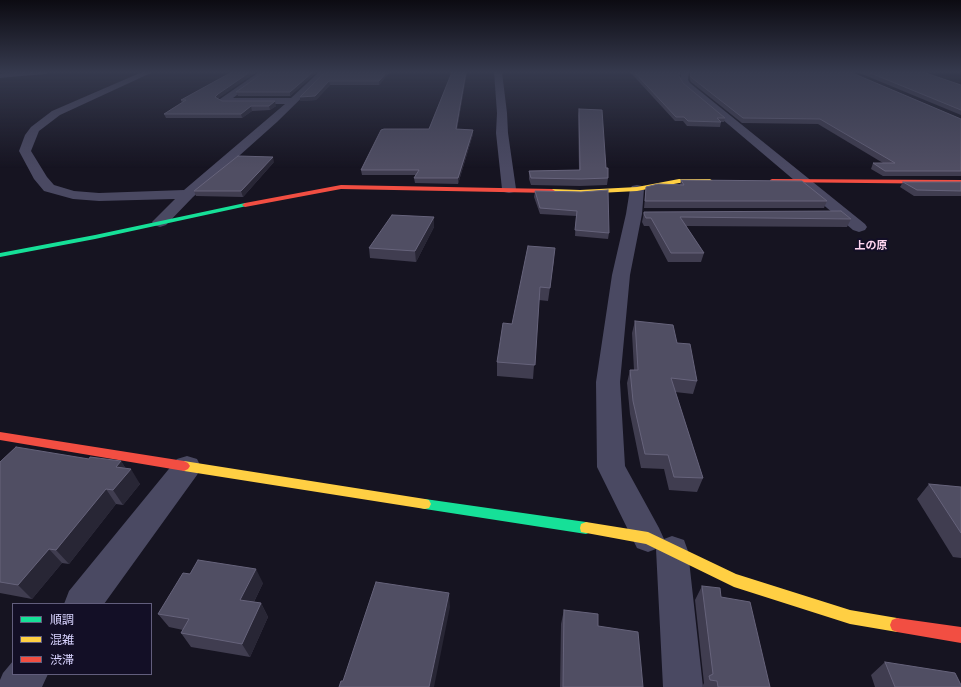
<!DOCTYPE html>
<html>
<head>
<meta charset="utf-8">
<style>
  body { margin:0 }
  #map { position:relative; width:961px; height:687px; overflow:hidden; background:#161421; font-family:"Open Sans","Noto Sans JP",sans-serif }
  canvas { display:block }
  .legend { position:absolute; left:12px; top:603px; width:140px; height:72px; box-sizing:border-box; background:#130f26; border:1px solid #625e7d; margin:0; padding:5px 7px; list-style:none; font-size:12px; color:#d9d4ff }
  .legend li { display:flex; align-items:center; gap:8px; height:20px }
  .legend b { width:20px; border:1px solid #625e7d }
</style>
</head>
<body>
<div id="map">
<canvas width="961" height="687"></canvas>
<ul class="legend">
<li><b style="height:5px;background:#16e098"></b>順調</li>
<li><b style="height:5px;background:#ffcf43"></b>混雑</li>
<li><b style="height:5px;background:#f24e42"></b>渋滞</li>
</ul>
</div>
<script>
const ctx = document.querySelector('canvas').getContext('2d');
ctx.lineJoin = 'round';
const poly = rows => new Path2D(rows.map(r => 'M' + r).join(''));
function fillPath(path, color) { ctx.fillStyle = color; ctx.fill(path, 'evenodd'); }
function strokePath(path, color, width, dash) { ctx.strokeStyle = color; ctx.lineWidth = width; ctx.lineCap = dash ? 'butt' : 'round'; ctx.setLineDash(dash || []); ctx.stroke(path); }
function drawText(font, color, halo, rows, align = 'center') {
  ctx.font = font + ' "Open Sans","Noto Sans JP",sans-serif'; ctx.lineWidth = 4; ctx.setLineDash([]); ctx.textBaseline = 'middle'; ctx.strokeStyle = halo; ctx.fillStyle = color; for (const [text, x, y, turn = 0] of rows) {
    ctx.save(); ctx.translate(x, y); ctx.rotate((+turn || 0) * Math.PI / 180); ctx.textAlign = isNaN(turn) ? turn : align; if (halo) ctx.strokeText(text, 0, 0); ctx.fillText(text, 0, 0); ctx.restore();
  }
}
fillPath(poly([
  [16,72,49,72,45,74,0,78,0,74,16,72],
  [142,72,153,72,60,115,39,131,31,151,47,177,54,185,74,191,99,193,184,190,285,104,223,104,218,101,220,99,259,72,268,72,233,98,291,98,319,72,328,72,277,122,193,197,166,225,160,227,154,225,152,222,175,199,99,201,73,199,44,191,34,179,19,151,25,135,31,127,52,111,142,72],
  [494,72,502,72,507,113,508,133,516,189,514,192,509,193,504,192,502,189,496,133,497,113,494,72],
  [681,72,689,72,688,80,690,83,865,224,867,227,865,230,859,232,853,230,683,86,680,80,681,72],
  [637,185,642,186,644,189,642,214,630,275,620,382,625,466,659,528,664,539,672,536,684,540,688,551,703,687,663,687,656,549,648,552,637,548,597,467,596,382,612,275,626,214,630,189,632,186,637,185],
  [187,456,197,459,201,467,197,475,104,604,64,604,69,591,177,459,187,456],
  [13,661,13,674,48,674,42,687,0,687,0,680,3,673,13,661]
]), '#4a4962');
fillPath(poly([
  [245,203,247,204,247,206,95,239,0,257,0,253,95,235,245,203],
  [425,499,586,522,591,524,592,528,591,532,586,534,425,509,421,508,419,504,421,500,425,499]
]), '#16e098');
fillPath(poly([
  [679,179,710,179,713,181,710,183,679,183,637,191,580,194,552,193,549,191,552,189,580,190,637,187,679,179],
  [184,461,425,499,429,500,431,504,429,508,425,509,184,471,180,469,178,466,180,463,184,461],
  [586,522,648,532,736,574,850,610,897,618,902,620,904,625,902,630,897,632,850,624,734,587,646,544,581,532,580,528,581,524,586,522]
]), '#ffcf43');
fillPath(poly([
  [772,179,961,180,961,184,770,182,770,180,772,179],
  [341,185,552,189,555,191,552,193,341,189,245,207,242,205,245,203,341,185],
  [0,432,184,461,188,463,190,466,188,469,184,471,0,440,0,432],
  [897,618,961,627,961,643,897,632,892,630,890,625,892,620,897,618]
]), '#f24e42');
fillPath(poly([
  [317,72,290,96,238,96,236,92],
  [325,72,390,72,379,85,330,85,316,100,300,101,300,97],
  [452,72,467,72,457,129,473,130,473,134,458,184,415,183,414,178,416,175,362,175,361,170,429,129],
  [630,72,680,72,679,76,683,83,725,118,724,122,721,122,720,127,687,126,683,121,675,121],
  [690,72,850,72,961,119,961,176,883,176,871,169,873,163,883,163,818,124,742,123,691,82,690,80],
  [857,72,923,72,961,85,961,115],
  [219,98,218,99,222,101,276,106,270,110,252,111,242,118,166,118,164,114,182,103,181,100],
  [579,109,606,168,608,178,607,185,580,186,531,185,529,179,529,171,579,170,578,115],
  [274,162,243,197,196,196,194,191],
  [681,180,827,201,824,208,644,208,646,187,680,185],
  [903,182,961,182,961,196,914,196,900,187],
  [535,191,581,192,609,233,608,239,575,236,576,216,540,214,534,197],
  [644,212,851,219,847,227,686,226,704,253,701,262,668,262,649,226,644,226,642,222],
  [434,217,434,227,416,262,370,258,369,248],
  [554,260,548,301,539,300,533,379,497,376,497,362,512,324],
  [635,321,677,343,697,381,693,394,675,392,703,478,697,492,669,490,664,469,641,468,630,414,627,383,630,370,634,370,632,333],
  [89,459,121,461,126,469,140,484,123,505,116,504,69,564,62,563,32,599,0,593,0,462],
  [929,484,961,487,961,558,953,557,917,499],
  [263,583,254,602,261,603,268,617,250,657,191,647,181,633,183,630,169,627,158,614],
  [702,586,721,597,770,687,702,687,704,683,695,600],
  [564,610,598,626,643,687,560,687,561,624],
  [885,662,961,687,875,687,871,675]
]), '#403d50');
fillPath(poly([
  [250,72,257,72,219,98,217,101,215,97,218,94],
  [313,72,317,72,290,96,290,92],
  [387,72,390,72,379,85,379,81],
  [466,72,467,72,456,134,456,129],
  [329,81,330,85,316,100,300,101,300,97],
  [275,101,276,106,270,110,269,106],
  [251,106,252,111,242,118,241,114],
  [473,130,473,134,458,184,458,178],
  [273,157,274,162,243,197,241,191],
  [434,217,434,227,416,262,415,251],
  [121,461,128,472,131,469,140,484,123,505,113,490,116,467],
  [106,489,116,504,69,564,56,550],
  [49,549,62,563,32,599,18,585],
  [256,569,263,583,248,614,240,600],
  [449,593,450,607,434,687,429,687],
  [261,603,268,617,250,657,242,644]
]), '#282635');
const building = poly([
  [232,72,250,72,218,94,215,97,222,101,275,101,269,106,251,106,241,114,164,114,186,100,181,100,232,72],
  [264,72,313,72,290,92,236,92,264,72],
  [325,72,387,72,379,81,329,81,315,96,300,97,325,72],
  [452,72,466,72,456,129,473,130,458,178,414,178,419,170,361,170,381,130,384,129,429,129,452,72],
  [634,72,680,72,679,76,683,83,725,118,717,118,721,122,688,121,684,117,676,117,634,72],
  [691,72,850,72,961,119,961,171,885,171,873,163,895,163,820,119,743,118,692,78,690,76,691,72],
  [868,72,923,72,961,85,961,110,868,72],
  [579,109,602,110,606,168,608,168,608,178,581,179,531,178,529,171,580,170,579,109],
  [238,156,273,157,241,191,194,191,238,156],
  [681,180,802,181,827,201,645,201,646,187,658,184,684,185,681,180],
  [903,182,961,182,961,191,917,190,903,182],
  [608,190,609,233,575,230,577,211,540,208,535,191,581,192,608,190],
  [841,211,851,219,680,217,704,253,671,253,651,218,646,218,644,214,644,212,841,211],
  [392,215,434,217,415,251,369,248,392,215],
  [528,246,555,248,550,288,540,287,535,365,497,362,503,323,512,324,528,246],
  [635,321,673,325,677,343,690,344,697,381,671,378,703,478,674,477,668,455,645,454,633,401,630,370,638,370,635,321],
  [16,447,89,459,90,457,121,461,116,467,131,469,113,490,106,489,56,550,49,549,18,585,0,582,0,462,16,447],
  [929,484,961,487,961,533,929,484],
  [198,560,256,569,240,600,261,603,242,644,181,633,189,619,158,614,183,573,190,574,198,560],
  [376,582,449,593,429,687,339,687,341,681,343,681,376,582],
  [702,586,720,588,721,597,750,602,770,687,718,687,717,681,710,680,709,676,713,674,702,586],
  [564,610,598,614,598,626,638,632,643,687,563,687,564,610],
  [885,662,955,673,961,685,961,687,895,687,885,662]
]);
fillPath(building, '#504e63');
strokePath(building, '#66637b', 1);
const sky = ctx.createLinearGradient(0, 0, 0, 168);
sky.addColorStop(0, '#0c0b12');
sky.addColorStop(0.43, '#363a4e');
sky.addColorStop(1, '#363a4e00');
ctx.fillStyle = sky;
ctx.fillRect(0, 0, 961, 168);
drawText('bold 11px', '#ffd6f0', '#130f26', [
  ["上の原",871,246]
]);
</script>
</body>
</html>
